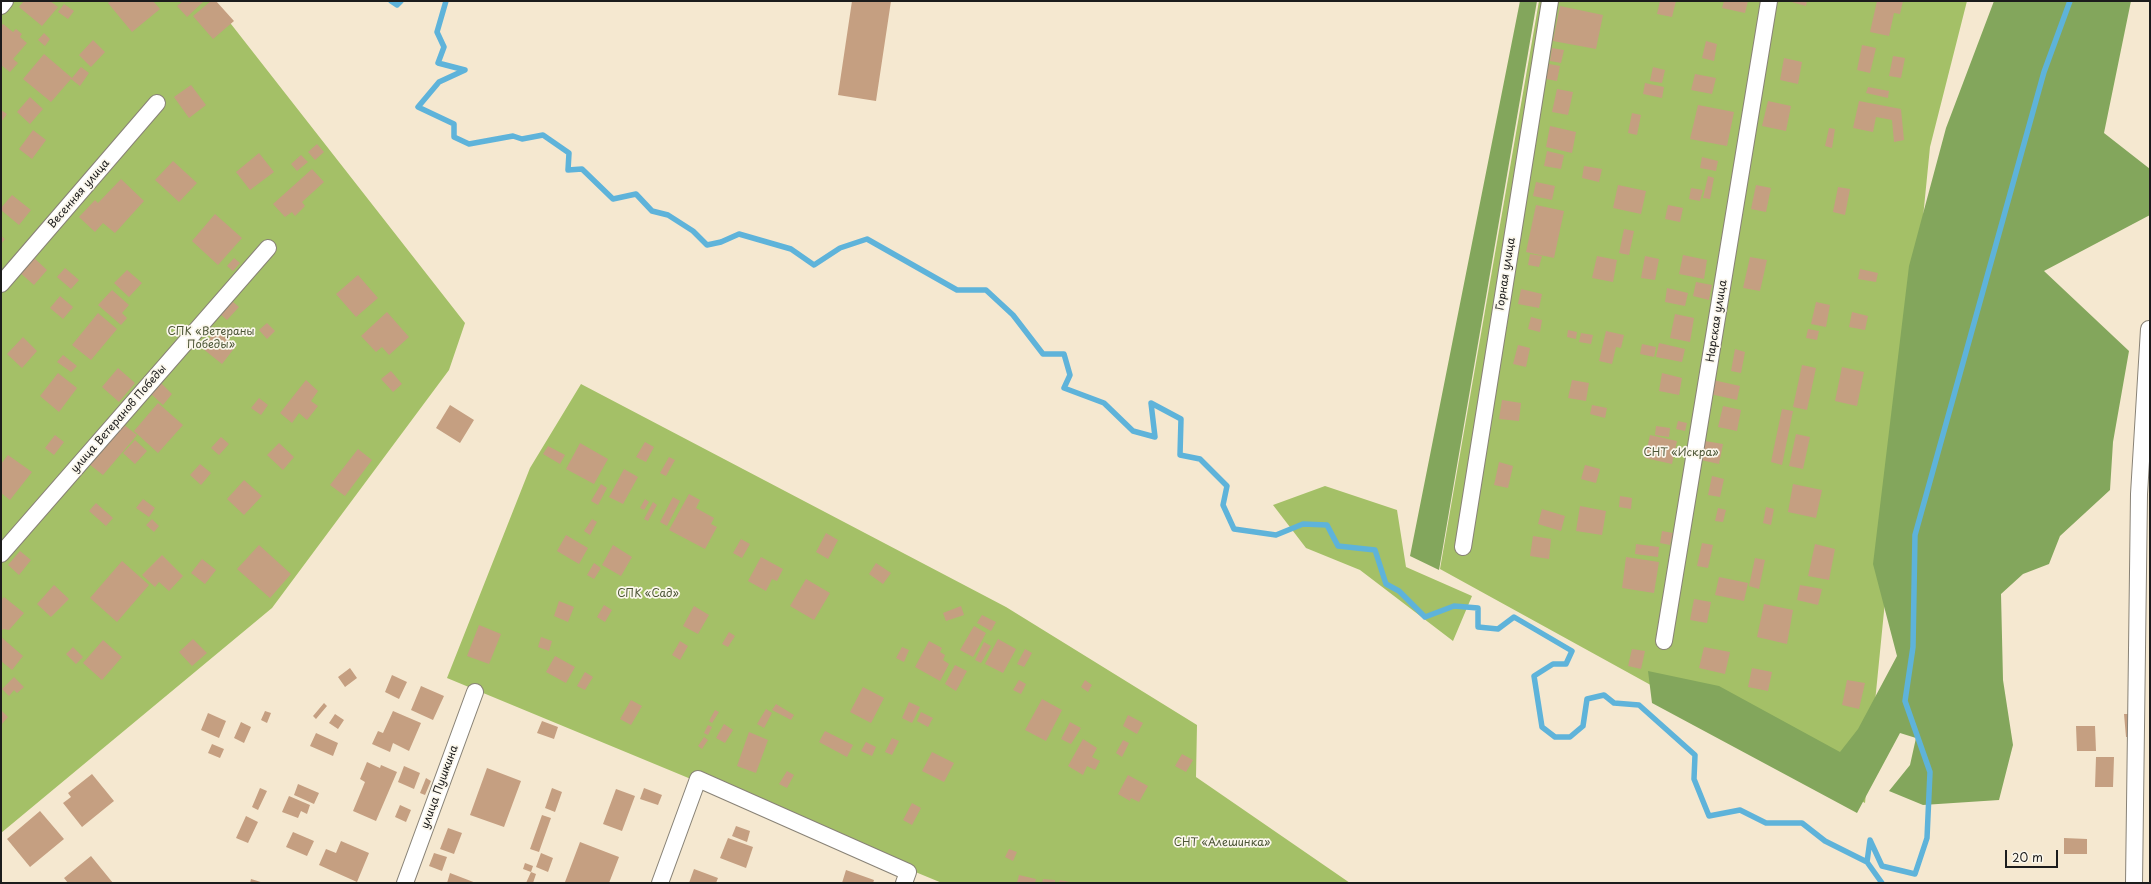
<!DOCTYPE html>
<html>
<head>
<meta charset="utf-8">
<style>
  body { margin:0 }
  #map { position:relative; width:2151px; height:884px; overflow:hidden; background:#f5e8d0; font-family:"Playpen Sans",sans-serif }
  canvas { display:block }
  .frame { position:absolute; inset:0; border:2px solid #1c1c1c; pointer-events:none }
  .scale { position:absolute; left:2005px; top:850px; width:53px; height:18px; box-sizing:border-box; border:2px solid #1c1c1c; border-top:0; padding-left:5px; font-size:12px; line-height:14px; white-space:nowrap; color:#1c1c1c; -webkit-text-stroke:3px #fbf7ec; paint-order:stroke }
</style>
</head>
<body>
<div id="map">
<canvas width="2151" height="884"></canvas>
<div class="frame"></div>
<div class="scale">20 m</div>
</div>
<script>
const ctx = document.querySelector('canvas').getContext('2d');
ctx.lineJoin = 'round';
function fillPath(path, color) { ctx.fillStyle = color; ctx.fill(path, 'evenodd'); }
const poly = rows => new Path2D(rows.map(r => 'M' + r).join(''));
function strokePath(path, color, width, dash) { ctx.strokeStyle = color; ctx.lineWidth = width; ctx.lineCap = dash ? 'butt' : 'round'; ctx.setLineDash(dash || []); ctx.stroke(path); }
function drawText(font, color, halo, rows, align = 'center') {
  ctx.font = font + ' "Playpen Sans",sans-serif'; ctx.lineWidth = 3.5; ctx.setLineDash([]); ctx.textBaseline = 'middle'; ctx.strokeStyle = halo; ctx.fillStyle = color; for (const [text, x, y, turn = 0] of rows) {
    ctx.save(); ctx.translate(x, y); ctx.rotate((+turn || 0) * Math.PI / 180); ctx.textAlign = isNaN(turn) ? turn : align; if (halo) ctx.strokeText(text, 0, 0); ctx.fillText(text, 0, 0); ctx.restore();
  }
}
fillPath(poly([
  [1,1,213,1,465,323,449,370,272,608,1,833],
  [1539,1,1967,1,1930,147,1865,803,1440,569],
  [581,384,1006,607,1197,725,1196,777,1350,883,942,883,447,678,530,468],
  [1325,486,1397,510,1406,567,1472,596,1453,641,1360,570,1306,548,1273,505]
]), '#a4c067');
fillPath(poly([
  [1520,1,1537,1,1439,570,1410,556],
  [1994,1,2131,1,2104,133,2150,169,2150,215,2044,271,2129,351,2113,442,2110,490,2060,536,2049,564,2023,574,2001,594,2003,680,2013,745,1999,800,1923,805,1889,791,1910,765,1916,738,1900,733,1857,813,1652,703,1648,671,1719,686,1840,752,1858,729,1897,656,1873,564,1909,266,1946,128]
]), '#83a65c');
strokePath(poly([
  [391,1,397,5,401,1],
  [446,1,437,32,444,47,438,63,465,70,439,82,418,107,454,124,454,137,469,144,513,136,522,139,543,135,569,153,568,170,582,169,613,199,636,194,652,211,668,215,693,231,707,245,721,242,739,234,791,249,814,265,840,248,867,239,957,290,986,290,1013,315,1043,354,1064,354,1070,375,1064,388,1104,403,1133,431,1155,437,1151,403,1181,419,1180,455,1200,459,1227,486,1223,505,1234,529,1276,535,1303,524,1327,525,1338,546,1375,550,1386,584,1399,591,1425,617,1454,606,1478,608,1478,627,1498,629,1514,617,1572,651,1566,664,1553,664,1534,676,1542,727,1555,737,1570,737,1583,726,1587,699,1604,695,1614,703,1639,705,1695,755,1694,779,1709,816,1740,810,1766,823,1802,823,1825,841,1867,862,1882,883],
  [1867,862,1870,840,1882,866,1915,874,1927,838,1930,772,1905,701,1913,647,1915,535,2044,72,2070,1]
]), '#5eb3da', 5.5);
fillPath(poly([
  [24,1,50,1,58,7,42,26,19,7],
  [110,1,153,1,160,9,132,32,108,3],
  [183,1,202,1,203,2,187,17,177,6],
  [211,1,216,1,234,21,213,39,193,16],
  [852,1,891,1,876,101,838,95],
  [1660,1,1676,1,1672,17,1657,14],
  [1724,1,1748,1,1745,13,1722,8],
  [1788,1,1807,1,1806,6],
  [1877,1,1903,1,1900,14,1894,13,1889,36,1870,32],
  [64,4,74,11,68,19,58,12],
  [1560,6,1603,15,1596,49,1553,41],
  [3,24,13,32,16,29,22,34,20,37,27,43,13,59,18,63,10,72,1,65,1,26],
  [44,33,50,39,45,46,38,40],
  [93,40,105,52,91,67,79,55],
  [1706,41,1717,44,1714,61,1702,58],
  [1862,45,1876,48,1870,73,1857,70],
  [1552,48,1564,50,1561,63,1550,61],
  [44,54,72,78,81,67,89,73,80,86,71,79,51,102,23,79],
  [1893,56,1905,58,1901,78,1889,76],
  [1784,58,1802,62,1798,84,1780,80],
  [1549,64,1560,66,1557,81,1546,79],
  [1653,67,1665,70,1662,83,1650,81],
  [1695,74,1716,78,1712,94,1691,90],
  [1645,83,1664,87,1662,98,1643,94],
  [191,85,206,105,189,118,174,97],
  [1868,87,1889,91,1888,98,1866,93],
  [1557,89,1573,92,1568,115,1552,112],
  [30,97,43,109,30,124,17,112],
  [1768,101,1791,106,1786,131,1762,126],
  [1859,101,1901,109,1904,140,1894,142,1892,120,1876,117,1873,132,1853,128],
  [1698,105,1734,112,1727,146,1690,139],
  [1,110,7,114,1,122],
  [1632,113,1641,115,1637,135,1628,133],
  [1550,126,1576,132,1572,153,1546,147],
  [1829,128,1835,129,1832,148,1825,146],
  [33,130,46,140,32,159,19,149],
  [317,144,324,152,315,160,308,152],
  [1547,151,1564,155,1561,169,1544,166],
  [259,153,274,172,250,190,236,172],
  [301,155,308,162,297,171,291,164],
  [1702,157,1718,161,1716,171,1700,168],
  [173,161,197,183,179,202,155,180],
  [1584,166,1602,169,1599,182,1582,178],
  [312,169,324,182,302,202,305,206,295,216,292,212,285,217,273,204],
  [1708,176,1714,178,1710,199,1703,198],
  [121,179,144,201,115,233,103,223,95,232,79,217,95,200,98,203],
  [1536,182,1555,186,1552,200,1533,196],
  [1618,185,1646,191,1641,214,1613,208],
  [1756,185,1771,188,1766,212,1751,209],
  [1838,187,1850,189,1845,215,1833,212],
  [1691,188,1703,190,1700,201,1689,199],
  [12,195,31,210,19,225,1,210,1,208],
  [1536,205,1564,211,1554,258,1526,252],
  [1668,205,1683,208,1680,222,1665,219],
  [215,214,242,238,218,265,192,241],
  [1624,229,1634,231,1629,255,1619,253],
  [1,236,5,239,1,244],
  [1530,254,1542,256,1539,267,1528,265],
  [1683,255,1707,260,1704,279,1679,274],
  [32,256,47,270,34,285,18,271],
  [1597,256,1617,260,1613,282,1592,278],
  [1645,256,1659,259,1655,280,1641,278],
  [1750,257,1767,260,1760,291,1743,288],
  [234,258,240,263,233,271,227,266],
  [65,268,79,280,71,289,57,277],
  [1860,269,1878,273,1876,282,1858,279],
  [127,270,142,283,129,297,114,283],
  [358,275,378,298,356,317,336,294],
  [1696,282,1712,285,1709,300,1693,296],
  [1667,288,1688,293,1685,306,1665,302],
  [1521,289,1542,294,1539,308,1518,304],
  [112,290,129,305,122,313,127,318,121,325,98,305],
  [60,296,73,307,63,319,50,308],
  [232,301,239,307,227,320,220,314],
  [1816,302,1830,305,1826,327,1811,324],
  [387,312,409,337,389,355,382,347,376,352,361,336],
  [1852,312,1868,316,1865,330,1849,327],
  [98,313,117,329,91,360,72,345],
  [1675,314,1694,318,1690,342,1670,338],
  [1531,317,1542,320,1540,332,1528,329],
  [267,323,275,331,267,339,259,330],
  [1808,329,1819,331,1817,340,1806,338],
  [216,330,236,346,222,364,202,348],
  [1568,330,1577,332,1576,339,1567,337],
  [1606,331,1624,335,1621,348,1616,347,1612,364,1599,361],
  [1581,333,1593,335,1591,344,1579,342],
  [23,337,37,351,22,368,7,354],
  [1659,343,1685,349,1682,362,1656,357],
  [1642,344,1656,347,1654,357,1640,354],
  [1518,345,1530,348,1526,367,1513,364],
  [1735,349,1745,352,1741,373,1731,371],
  [63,355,77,366,71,372,57,362],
  [1802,365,1816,368,1807,410,1793,407],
  [1842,367,1864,372,1857,406,1835,401],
  [118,368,135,383,119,402,102,387],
  [391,371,402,384,393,392,381,379],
  [58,373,77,388,59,412,40,396],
  [1662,373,1682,378,1679,395,1659,391],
  [306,380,318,391,311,401,318,406,307,420,299,413,292,423,280,413],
  [1572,380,1589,383,1586,401,1568,398],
  [1713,380,1740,386,1737,400,1710,394],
  [161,383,172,394,163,405,151,394],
  [259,398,268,405,261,415,251,408],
  [1502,400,1521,403,1519,421,1499,419],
  [158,403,183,425,158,453,134,431],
  [450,405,474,420,460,443,436,428],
  [1592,405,1607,408,1605,418,1590,414],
  [1723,406,1741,410,1737,431,1718,427],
  [1782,409,1793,411,1782,465,1771,462],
  [1678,421,1687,423,1685,431,1676,429],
  [123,424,137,435,103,475,89,464],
  [1656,426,1670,428,1669,437,1655,435],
  [1796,434,1810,437,1803,469,1789,466],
  [55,435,64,442,54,455,45,448],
  [1650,435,1677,441,1672,464,1645,458],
  [221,437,229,444,219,455,211,448],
  [135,440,147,451,135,464,123,453],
  [1705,441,1723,444,1719,464,1701,460],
  [645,442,654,447,646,462,636,457],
  [279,443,294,457,283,470,267,455],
  [580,443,608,459,594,484,566,469],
  [548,446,565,455,560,464,543,454],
  [358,449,372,460,345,496,330,485],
  [8,455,32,472,10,500,1,493,1,464],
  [669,457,675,460,666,476,660,473],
  [1499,462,1513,466,1508,488,1494,485],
  [200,464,211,473,201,485,190,475],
  [1585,465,1600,469,1596,483,1581,479],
  [624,469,638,477,623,504,609,497],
  [1712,476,1724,479,1720,497,1708,495],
  [244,480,262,496,244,515,227,499],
  [601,484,607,488,598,505,591,501],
  [1793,484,1822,490,1816,518,1788,512],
  [689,494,700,500,696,508,714,518,711,524,717,527,705,549,669,530],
  [1620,496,1632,498,1631,509,1619,507],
  [673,497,680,501,667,526,660,522],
  [143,499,155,508,149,517,136,508],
  [645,499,649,502,644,510,640,508],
  [653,502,657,505,648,521,644,519],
  [96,503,113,518,106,526,89,511],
  [1580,506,1606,511,1602,535,1576,531],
  [1766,507,1774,509,1771,525,1763,523],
  [1718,508,1726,510,1723,522,1715,521],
  [1542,509,1565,516,1561,531,1538,524],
  [152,519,159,526,154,532,146,525],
  [592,519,597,522,590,535,584,531],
  [1662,531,1673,533,1670,545,1660,543],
  [826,533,838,540,828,559,816,552],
  [566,535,588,548,579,564,557,551],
  [1533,536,1551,539,1549,559,1530,556],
  [741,539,750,544,742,558,733,553],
  [1702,543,1713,545,1708,568,1697,566],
  [1636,544,1659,547,1658,557,1635,554],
  [1815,544,1835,549,1829,580,1808,576],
  [259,545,291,574,270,598,237,569],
  [613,545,632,557,621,576,602,565],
  [20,551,31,560,19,575,8,565],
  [162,555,183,576,169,591,159,582,155,587,142,575],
  [761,557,783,569,777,581,772,579,766,591,748,581],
  [1626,557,1659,562,1654,593,1622,588],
  [1755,558,1765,560,1759,589,1749,586],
  [202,559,216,570,205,584,191,573],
  [122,561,149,585,117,622,90,598],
  [594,563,601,568,594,579,587,575],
  [876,563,891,573,883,584,869,574],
  [1719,577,1748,583,1744,601,1715,595],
  [806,579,830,593,814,620,790,606],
  [54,585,69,599,51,617,37,604],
  [1800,585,1822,589,1818,605,1797,600],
  [4,597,24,613,9,630,3,629,1,632,1,600],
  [1694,599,1711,602,1707,623,1690,620],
  [559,601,574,607,568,622,554,616],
  [1764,604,1793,610,1787,644,1757,637],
  [604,605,612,610,605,622,597,617],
  [694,606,709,615,698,634,683,626],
  [961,606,964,615,946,621,943,613],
  [982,615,996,622,991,631,977,623],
  [479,625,501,634,489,664,467,656],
  [974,626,986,633,973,657,960,650],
  [729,632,735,636,728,647,722,644],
  [1,637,23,656,12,670,1,661],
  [541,637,552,641,549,651,538,647],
  [193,639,207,653,192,666,179,652],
  [998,639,1016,649,1003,673,985,664],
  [103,640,122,657,102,680,83,663],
  [680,641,688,646,680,660,672,655],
  [929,641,942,648,940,652,945,655,943,660,949,664,940,681,915,667],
  [984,642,991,646,981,663,975,660],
  [73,647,83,657,76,664,66,654],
  [902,647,909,650,904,662,896,658],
  [1704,647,1730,652,1725,674,1699,668],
  [1025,649,1032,653,1024,667,1017,664],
  [1632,649,1645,651,1641,669,1628,666],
  [555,656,575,667,566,683,546,672],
  [955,665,967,671,956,691,945,684],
  [350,668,357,678,345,687,338,677],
  [1752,668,1772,672,1768,691,1748,687],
  [585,672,593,677,585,690,577,686],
  [392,675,407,682,399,699,385,692],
  [14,677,24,687,17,693,14,690,9,696,2,689],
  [1019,680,1026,684,1021,694,1013,690],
  [1085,680,1092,685,1088,692,1081,687],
  [1847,680,1865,683,1859,709,1842,705],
  [421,686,444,696,433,720,411,710],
  [863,687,884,698,871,723,850,712],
  [1042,699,1062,710,1046,741,1025,730],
  [631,700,642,706,631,725,620,719],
  [909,702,920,707,912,723,902,718],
  [324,703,327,706,316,719,313,716],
  [776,704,794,715,791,720,772,710],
  [766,709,772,713,764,728,757,724],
  [1,710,8,717,1,725],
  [715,710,719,712,712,723,709,721],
  [265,711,271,713,267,723,261,720],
  [393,711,421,723,409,751,393,743,390,752,372,744,378,731,383,733],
  [921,712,933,718,928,727,917,721],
  [208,713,226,721,219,738,201,730],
  [335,714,344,720,338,729,329,723],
  [2124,714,2136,714,2136,737,2126,737],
  [1128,715,1143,723,1137,734,1123,726],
  [542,721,558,727,554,739,537,733],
  [241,722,251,727,244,743,234,738],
  [1070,722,1081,728,1071,744,1061,739],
  [724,724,733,730,725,743,716,738],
  [708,725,712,727,708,735,704,733],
  [2076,726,2095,726,2096,751,2077,751],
  [825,731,853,745,847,757,819,742],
  [749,732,768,740,756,773,737,766],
  [316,733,338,743,333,756,310,746],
  [704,737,708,740,702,749,698,746],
  [892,738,899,741,892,755,885,752],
  [1083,739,1097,748,1092,757,1100,761,1095,770,1087,766,1083,775,1068,766],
  [1123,740,1129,743,1122,757,1116,753],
  [866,742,876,747,872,756,861,751],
  [212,744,224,749,220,758,208,753],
  [932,752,954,763,944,782,922,771],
  [1182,754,1193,760,1186,772,1175,766],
  [2096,757,2114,757,2113,787,2095,787],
  [367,762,380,768,381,765,397,772,376,821,353,811,365,782,360,779],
  [404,766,420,773,414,789,398,782],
  [487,768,521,781,504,827,470,815],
  [787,771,794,775,787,788,779,784],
  [92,774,114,801,82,827,63,803,71,797,68,793],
  [1128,775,1148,786,1139,802,1131,798,1130,801,1118,794],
  [426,778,431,781,425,795,420,793],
  [298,784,319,793,314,804,294,795],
  [260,788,267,791,258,810,252,807],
  [552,788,562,792,555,812,545,808],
  [644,788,662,795,658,805,640,799],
  [616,789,635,796,622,831,603,824],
  [289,796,310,805,307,814,301,811,298,818,282,812],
  [912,803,921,808,912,825,903,820],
  [400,805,411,810,406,822,395,817],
  [40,811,64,839,30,867,7,839],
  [542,815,551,818,539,852,530,849],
  [246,816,258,822,248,843,236,838],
  [736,826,750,831,747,842,732,836],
  [448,828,462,833,454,854,440,849],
  [293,832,314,841,307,856,286,847],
  [728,838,753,847,746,868,720,858],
  [2064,838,2087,839,2087,854,2064,854],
  [341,841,369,853,357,882,319,865,326,849,336,853],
  [580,842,619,857,609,883,565,882],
  [1009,849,1017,852,1013,861,1005,857],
  [434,853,447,857,442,871,429,866],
  [541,853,553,858,548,872,536,867],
  [91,856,113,883,68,883,64,878],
  [525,863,533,866,531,872,523,869],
  [694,869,718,878,716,883,689,883],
  [846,870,874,880,873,883,842,883],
  [531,872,536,874,533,883,526,883],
  [450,873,476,883,447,883],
  [1019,875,1036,879,1035,883,1017,883],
  [251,879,264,883,250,883],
  [1043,879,1055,880,1055,883,1042,883],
  [1060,880,1070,882,1070,883,1059,883]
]), '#c59f81');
const minor = poly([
  [1,6,5,1],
  [1,284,157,103],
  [1463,547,1550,1],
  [1,554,268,248],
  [1664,641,1769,1],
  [405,883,475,692],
  [660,883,698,779,908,872,904,883],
  [2134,883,2139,494,2149,329]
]);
strokePath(minor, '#888276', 18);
strokePath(minor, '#fff', 16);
drawText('11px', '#1c1c1c', '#fbf7ec', [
  ["Весенняя улица",79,194,-49],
  ["Горная улица",1506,274,-81],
  ["Нарская улица",1717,321,-81],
  ["улица Ветеранов Победы",119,419,-49],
  ["улица Пушкина",440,787,-70]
]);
drawText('11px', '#4c5536', '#fbf7ec', [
  ["СПК «Ветераны",211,332],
  ["Победы»",211,345],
  ["СНТ «Искра»",1681,453],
  ["СПК «Сад»",648,594],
  ["СНТ «Алешинка»",1222,843]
]);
</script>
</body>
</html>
